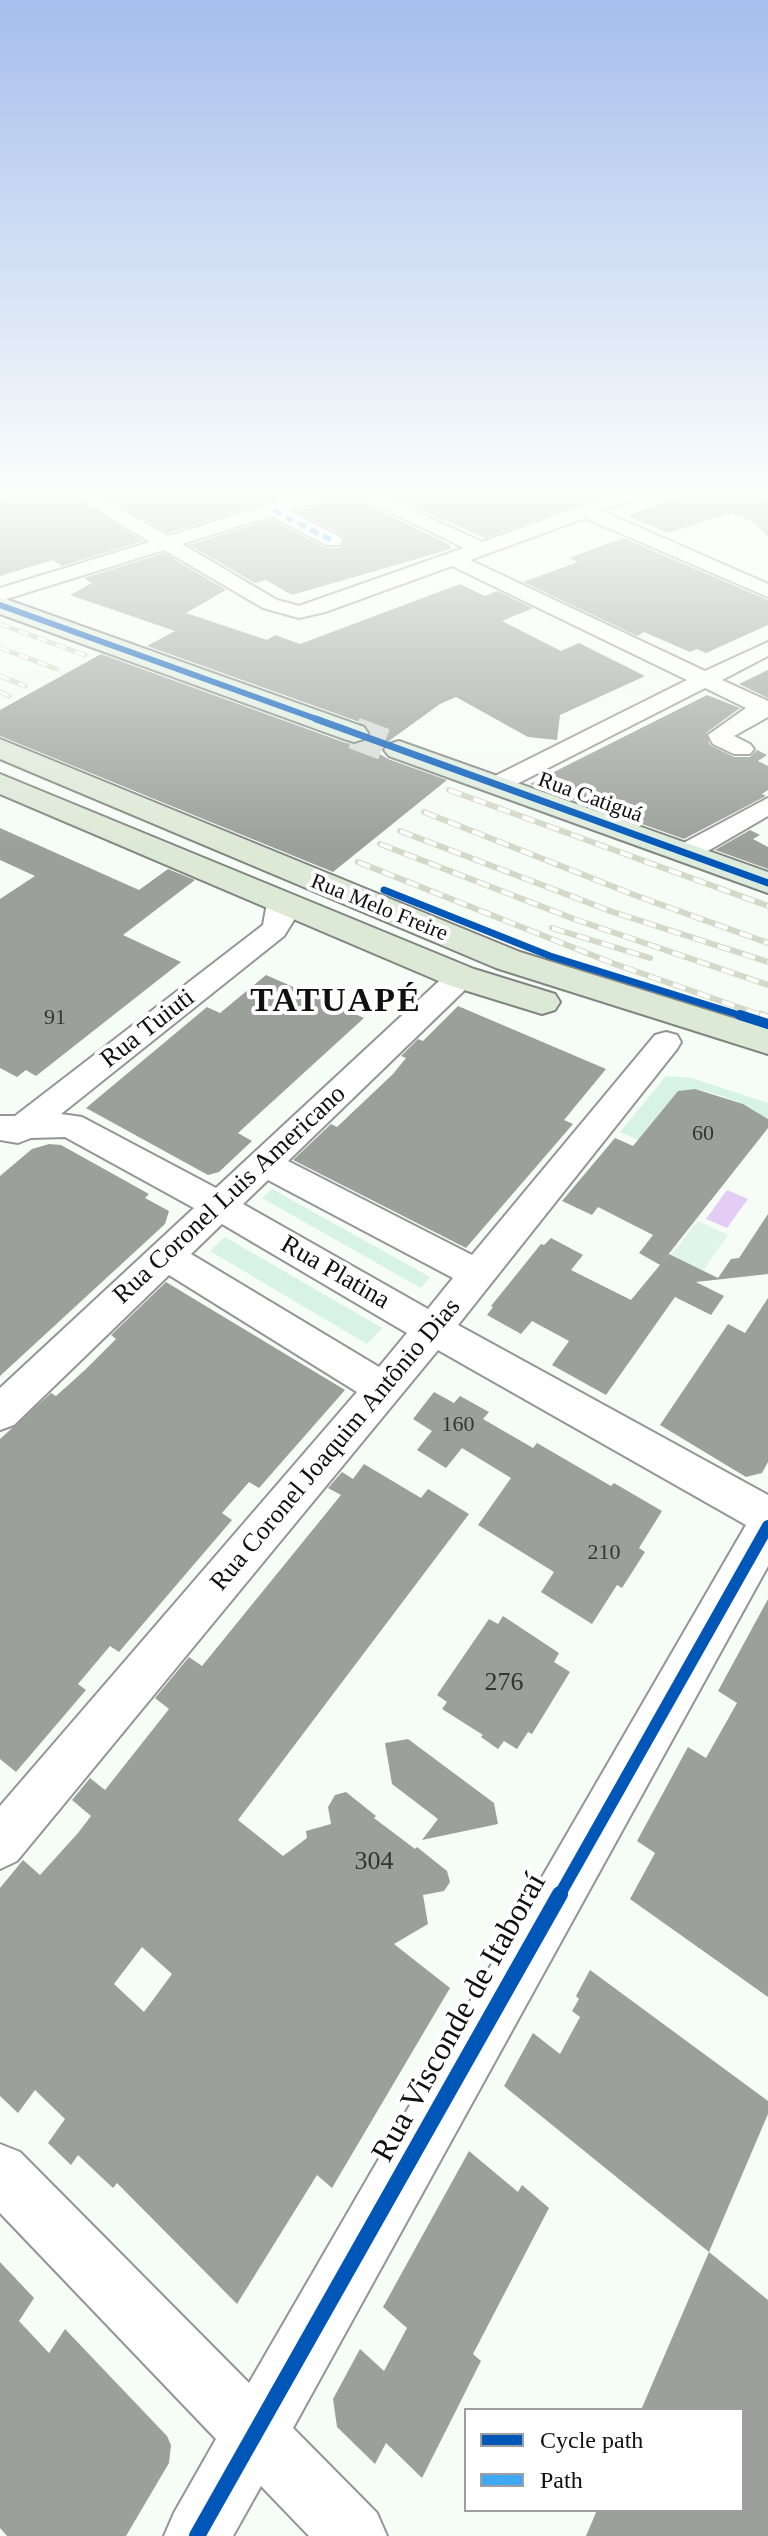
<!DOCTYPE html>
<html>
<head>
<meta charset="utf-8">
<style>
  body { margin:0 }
  #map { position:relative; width:768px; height:2536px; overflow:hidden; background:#f6fcf6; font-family:Georgia,serif }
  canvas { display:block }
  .legend { position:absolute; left:464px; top:2408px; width:280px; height:104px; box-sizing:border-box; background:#fff; border:2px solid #9f9f9f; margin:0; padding:10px 14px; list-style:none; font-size:24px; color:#101010 }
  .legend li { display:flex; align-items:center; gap:16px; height:40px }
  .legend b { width:40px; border:2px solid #9f9f9f }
</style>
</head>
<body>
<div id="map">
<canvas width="768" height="2536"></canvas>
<ul class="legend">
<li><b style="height:10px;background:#0057b8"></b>Cycle path</li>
<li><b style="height:10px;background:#3fa9f5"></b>Path</li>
</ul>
</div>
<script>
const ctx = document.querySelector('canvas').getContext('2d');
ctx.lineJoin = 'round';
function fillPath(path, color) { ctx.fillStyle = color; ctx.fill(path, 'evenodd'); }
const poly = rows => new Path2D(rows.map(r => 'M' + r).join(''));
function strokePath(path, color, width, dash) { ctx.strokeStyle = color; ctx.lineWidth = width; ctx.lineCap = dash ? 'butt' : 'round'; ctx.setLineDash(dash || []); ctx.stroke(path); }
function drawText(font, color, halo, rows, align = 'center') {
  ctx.font = font + ' Georgia,serif'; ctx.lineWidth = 8; ctx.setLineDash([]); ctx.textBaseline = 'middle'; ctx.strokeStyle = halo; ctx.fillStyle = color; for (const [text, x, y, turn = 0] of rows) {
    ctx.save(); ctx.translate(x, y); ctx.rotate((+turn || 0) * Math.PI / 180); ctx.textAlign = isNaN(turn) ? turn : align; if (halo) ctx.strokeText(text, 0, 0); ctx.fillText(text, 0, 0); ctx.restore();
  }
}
fillPath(poly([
  [666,1076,692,1078,768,1103,768,1119,743,1104,719,1095,695,1089,678,1091,638,1140,620,1132],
  [272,1189,430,1277,421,1288,262,1198],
  [225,1237,382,1328,367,1344,210,1251]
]), '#d7f2e7');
fillPath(poly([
  [698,1221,728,1235,703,1271,671,1255]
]), '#e0f5ea');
fillPath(poly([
  [727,1190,748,1199,727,1228,706,1219]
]), '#e4cdf5');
fillPath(poly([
  [24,492,66,492,143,541,62,566,53,560,0,576,0,499],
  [97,492,301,492,168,533],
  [342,492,450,545,451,549,292,595,266,580,255,583,189,545,271,519,325,548,340,548,346,541,341,534,297,512,337,499],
  [381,492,608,492,608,494,485,538],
  [692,492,748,492,753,499,768,503,768,537,752,521,731,513,669,533,627,516],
  [623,538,768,600,768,625,706,653,697,649,690,652,644,632,637,636,523,582,578,562,569,558],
  [164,553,226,590,186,613,267,640,275,635,300,644,460,584,485,596,497,591,533,608,502,621,561,651,579,643,645,676,560,715,557,740,528,737,456,697,440,704,375,751,388,759,447,780,333,872,0,736,0,710,101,654,343,742,355,745,366,741,370,731,365,724,147,646,175,631,70,595,92,583,84,578],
  [768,670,768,698,739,684],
  [707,695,740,708,706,733,710,745,734,757,750,757,757,750,767,755,758,761,768,766,768,790,762,794,766,796,684,839,530,784],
  [0,828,139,890,168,869,195,880,123,935,181,962,36,1076,26,1070,17,1077,0,1068,0,899,35,876,0,860],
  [750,830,760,835,753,839,768,847,768,869,715,850],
  [266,975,364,1018,238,1133,252,1141,219,1172,208,1175,86,1108,207,1007,220,1013],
  [458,1006,606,1069,564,1120,573,1124,466,1248,293,1160,331,1124,337,1127,393,1074,406,1058,401,1056,418,1039,423,1041],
  [695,1089,743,1104,768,1119,768,1128,660,1265,639,1253,653,1235,598,1207,592,1215,562,1201,615,1138,633,1146,678,1091],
  [49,1144,61,1145,149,1194,145,1198,169,1211,165,1224,0,1376,0,1176,32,1149],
  [768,1214,768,1274,696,1282,724,1296,711,1315,675,1297,606,1395,552,1365,569,1341,532,1321,521,1334,487,1315,493,1307,491,1306,508,1285,541,1244,544,1245,551,1238,583,1255,571,1270,631,1300,669,1254,718,1278,731,1259,739,1258],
  [166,1282,345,1390,259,1488,249,1482,222,1513,232,1520,119,1652,110,1646,78,1684,86,1690,16,1772,0,1759,0,1439,51,1393,56,1396,85,1370,116,1339,111,1335],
  [768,1298,768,1462,762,1473,746,1477,660,1425,728,1324,745,1333],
  [434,1392,454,1403,460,1396,489,1412,483,1419,533,1448,537,1443,611,1486,614,1483,662,1511,639,1548,645,1552,622,1588,617,1585,592,1624,541,1592,554,1572,478,1525,511,1478,462,1448,446,1468,417,1450,432,1431,413,1419],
  [364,1464,421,1498,428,1489,469,1514,238,1820,283,1856,307,1838,306,1831,331,1824,328,1807,335,1795,346,1792,376,1816,374,1818,415,1849,417,1847,447,1871,450,1882,444,1891,423,1895,428,1924,394,1944,450,1988,332,2188,317,2175,237,2304,117,2183,113,2188,78,2155,71,2165,48,2143,65,2119,35,2090,18,2113,0,2096,0,1888,23,1860,40,1875,78,1833,91,1816,72,1800,90,1778,105,1790,169,1709,155,1698,189,1657,202,1666,341,1495,328,1488,342,1472,353,1479],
  [142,1947,172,1974,144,2012,114,1984],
  [768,1599,768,1997,630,1899,655,1853,637,1841,688,1747,706,1758,737,1703,718,1691],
  [503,1616,559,1653,554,1662,570,1672,532,1734,528,1732,517,1749,504,1741,498,1749,481,1737,483,1735,442,1709,447,1702,437,1695,489,1619,498,1624],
  [408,1739,494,1803,498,1824,422,1840,438,1819,392,1784,385,1743],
  [590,1970,768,2101,768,2114,709,2252,504,2086,533,2033,560,2054,580,2017,572,2011,579,1999,576,1996],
  [469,2151,518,2192,522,2185,549,2208,473,2354,481,2361,422,2478,386,2443,375,2464,337,2427,333,2399,360,2349,384,2371,407,2328,383,2307],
  [709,2252,768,2300,768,2536,586,2536,597,2510,742,2510,742,2410,641,2410],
  [0,2262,34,2298,19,2321,49,2353,65,2329,167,2436,171,2445,169,2463,126,2536,7,2536,0,2528]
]), '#9ca09b');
strokePath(poly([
  [354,733,399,750]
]), '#d4d9d4', 32, [32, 16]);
const minor = poly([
  [69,492,91,492,168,536,311,492,339,492,336,496,289,511,340,537,343,541,340,545,326,545,271,516,182,544,277,600,299,606,464,548,350,492,374,492,482,542,621,492,647,492,644,496,602,511,768,584,768,597,585,518,470,560,705,671,768,642,768,656,722,680,768,701,768,717,734,736,750,744,754,749,750,754,734,754,713,744,708,735,746,708,705,688,505,790,487,790,484,785,487,780,687,680,452,566,325,612,299,618,263,608,164,550,0,601,0,588,150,542,69,492],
  [751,492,768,492,768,500,754,496,751,492],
  [768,798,768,816,694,859,685,861,676,859,672,853,676,847,768,798],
  [281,895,291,897,295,903,294,920,284,936,61,1114,82,1117,216,1188,451,970,461,968,471,970,476,977,471,984,288,1161,472,1255,655,1035,666,1032,677,1035,681,1042,677,1049,458,1325,768,1495,768,1566,293,2428,377,2513,387,2536,309,2536,261,2486,233,2536,164,2536,174,2513,216,2439,0,2213,0,2144,20,2152,249,2383,746,1525,438,1350,17,1861,0,1869,0,1806,357,1392,169,1275,14,1425,0,1430,0,1388,194,1208,65,1137,31,1138,18,1143,0,1140,0,1116,15,1116,263,925,267,903,271,897,281,895],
  [268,1180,453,1278,428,1309,243,1204,268,1180],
  [222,1224,378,1316,407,1333,379,1367,191,1254,222,1224]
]);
const major = poly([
  [0,597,364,727,368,733,364,739,354,742,344,739,0,614,0,597],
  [399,741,768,872,768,893,389,756,384,750,389,744,399,741]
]);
const highway = poly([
  [0,739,520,952,768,1029,768,1054,496,968,0,759,0,739],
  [0,774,474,969,555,994,560,1002,555,1010,542,1014,448,985,0,794,0,774]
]);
strokePath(minor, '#949694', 4);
strokePath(major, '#818481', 4);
strokePath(highway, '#818481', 4);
fillPath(minor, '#fefffe');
fillPath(major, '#dcecdc');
fillPath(highway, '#dde9d7');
const railFar2 = poly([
  [0,624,85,655],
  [0,648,57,669],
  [0,676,25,686],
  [0,692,9,696]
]);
const railFar1 = poly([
  [449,790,768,906],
  [424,812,637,896,768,943],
  [400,831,613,912,768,962],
  [380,844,574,919,768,985],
  [358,862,612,963,766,1017],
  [552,928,650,958]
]);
const rail = poly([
  [760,1015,768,1018]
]);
strokePath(railFar2, '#d4d8c6', 5);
strokePath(railFar1, '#d4d8c6', 6);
strokePath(rail, '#d4d8c6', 9);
strokePath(railFar2, '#fff', 3, [10]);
strokePath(railFar1, '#fff', 4, [13]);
strokePath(rail, '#fff', 6, [17]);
strokePath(poly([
  [273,510,333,541]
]), '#3fa9f5', 5, [9, 5]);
strokePath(poly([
  [0,605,322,721]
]), '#0057b8', 6);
strokePath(poly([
  [316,719,768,883],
  [384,890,550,956,746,1017]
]), '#0057b8', 7);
strokePath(poly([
  [740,1015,768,1024]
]), '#0057b8', 10);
strokePath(poly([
  [559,1896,768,1526]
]), '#0057b8', 12);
strokePath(poly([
  [197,2536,560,1894]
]), '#0057b8', 16);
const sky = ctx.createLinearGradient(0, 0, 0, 847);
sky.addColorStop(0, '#a6beed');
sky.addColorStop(0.58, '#fbfefb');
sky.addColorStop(1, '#fbfefb00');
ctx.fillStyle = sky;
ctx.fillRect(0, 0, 768, 847);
drawText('22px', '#101010', '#fff', [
  ["Rua Catiguá",590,798,20],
  ["Rua Melo Freire",379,908,22]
]);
drawText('22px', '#333433', null, [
  ["91",55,1018],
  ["60",703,1134],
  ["160",458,1425],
  ["210",604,1553]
]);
drawText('26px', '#101010', '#fff', [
  ["Rua Tuiuti",148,1029,-38],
  ["Rua Coronel Luis Americano",230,1195,-43],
  ["Rua Platina",335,1273,30],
  ["Rua Coronel Joaquim Antônio Dias",336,1445,-50]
]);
drawText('26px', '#333433', null, [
  ["276",504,1683],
  ["304",374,1862]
]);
drawText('32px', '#101010', '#fff', [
  ["Rua Visconde de Itaboraí",460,2018,-61]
]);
ctx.letterSpacing = '2px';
drawText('bold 34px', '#101010', '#fff', [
  ["TATUAPÉ",336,1002]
]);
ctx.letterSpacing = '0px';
</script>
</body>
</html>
